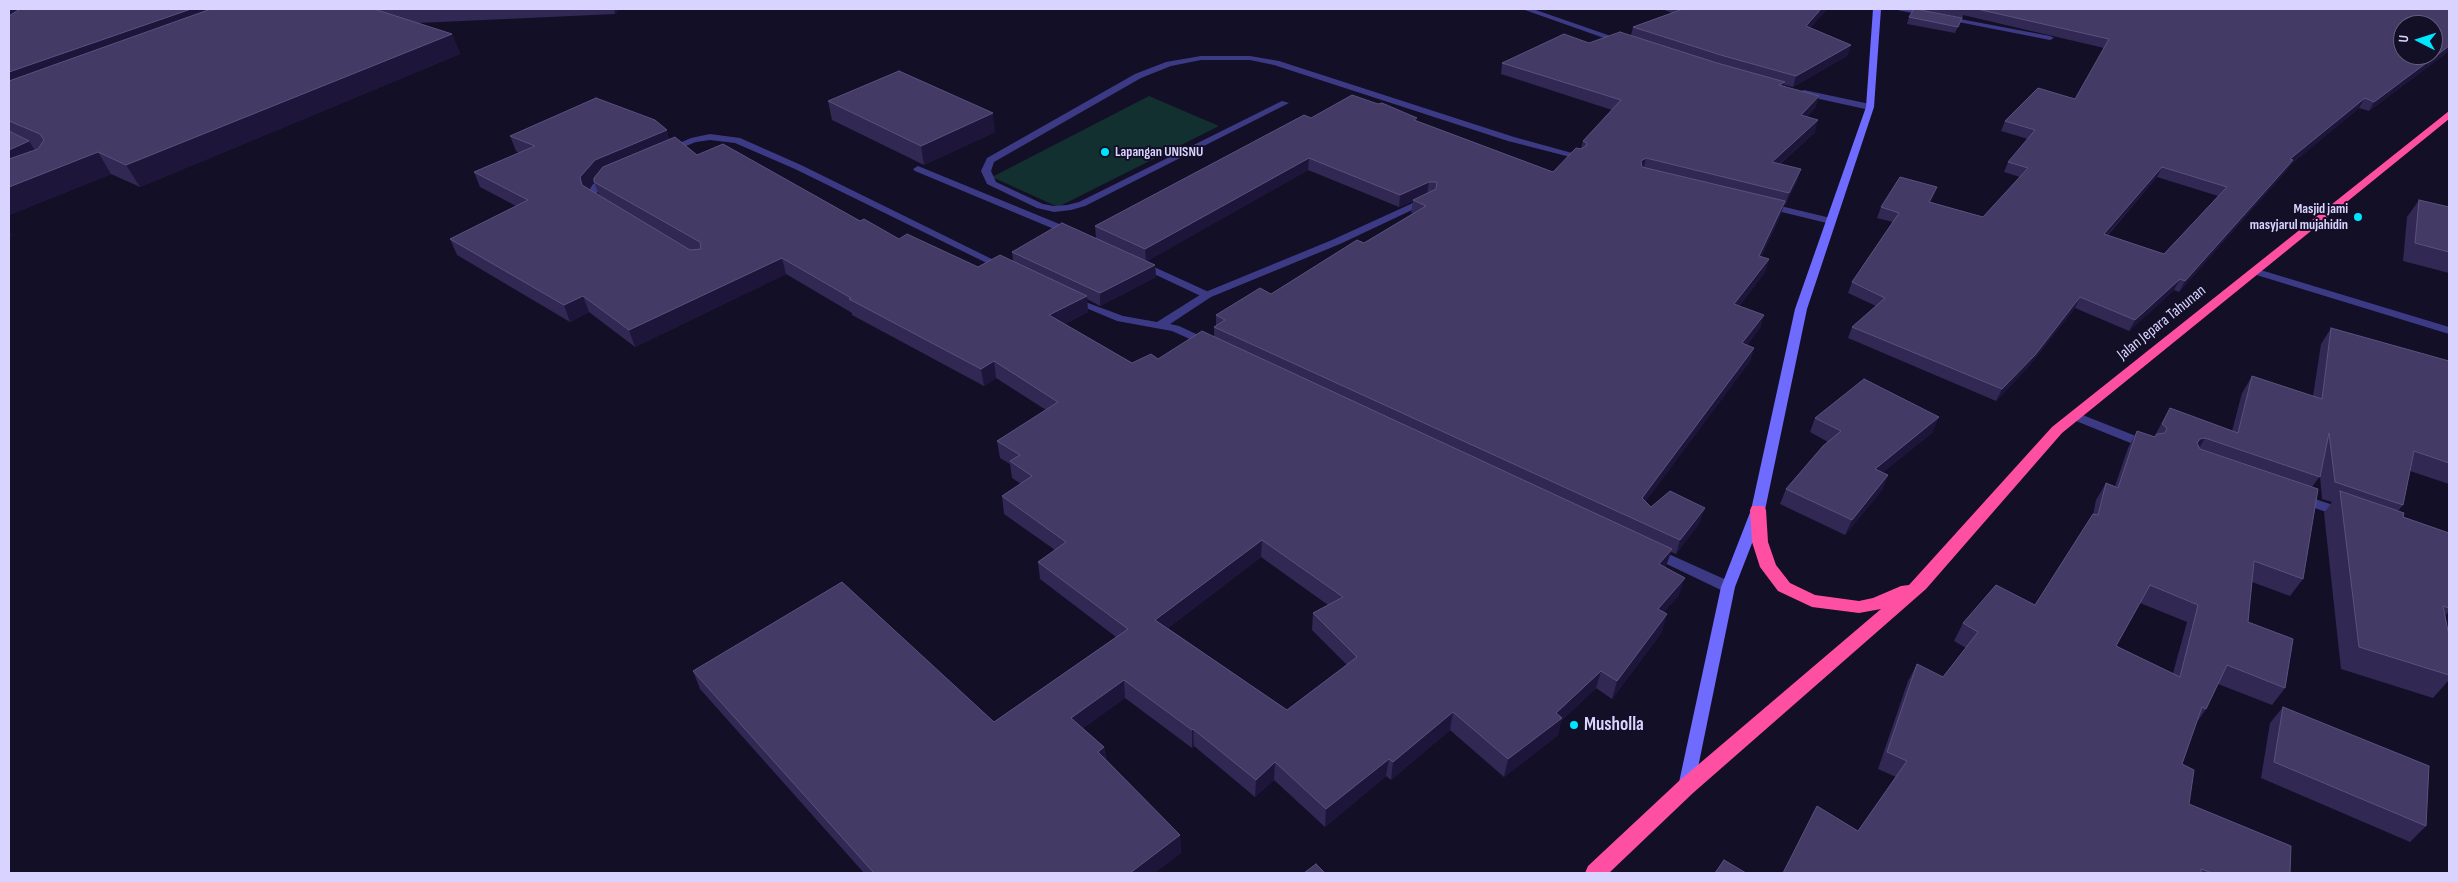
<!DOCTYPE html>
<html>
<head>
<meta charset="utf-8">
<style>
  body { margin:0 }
  #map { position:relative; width:2458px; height:882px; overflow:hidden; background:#130f26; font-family:"Sofia Sans Condensed",sans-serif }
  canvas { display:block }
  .frame { position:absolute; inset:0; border:10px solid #d9d4ff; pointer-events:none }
  .north { position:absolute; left:2393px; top:15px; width:50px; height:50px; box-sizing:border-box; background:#130f26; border:1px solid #625e7d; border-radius:50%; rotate:275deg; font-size:14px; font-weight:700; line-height:20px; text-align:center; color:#d9d4ff }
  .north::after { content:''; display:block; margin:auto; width:18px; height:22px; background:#00e5ff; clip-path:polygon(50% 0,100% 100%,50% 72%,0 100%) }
</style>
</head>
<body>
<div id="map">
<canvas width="2458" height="882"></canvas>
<div class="frame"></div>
<div class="north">U</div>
</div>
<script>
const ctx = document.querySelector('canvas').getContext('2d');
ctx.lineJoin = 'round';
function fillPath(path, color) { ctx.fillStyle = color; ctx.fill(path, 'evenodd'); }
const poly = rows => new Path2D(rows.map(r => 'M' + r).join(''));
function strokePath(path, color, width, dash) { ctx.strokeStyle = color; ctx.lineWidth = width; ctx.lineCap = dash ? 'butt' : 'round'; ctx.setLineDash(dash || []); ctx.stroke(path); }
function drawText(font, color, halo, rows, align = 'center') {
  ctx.font = font + ' "Sofia Sans Condensed",sans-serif'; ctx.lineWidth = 4; ctx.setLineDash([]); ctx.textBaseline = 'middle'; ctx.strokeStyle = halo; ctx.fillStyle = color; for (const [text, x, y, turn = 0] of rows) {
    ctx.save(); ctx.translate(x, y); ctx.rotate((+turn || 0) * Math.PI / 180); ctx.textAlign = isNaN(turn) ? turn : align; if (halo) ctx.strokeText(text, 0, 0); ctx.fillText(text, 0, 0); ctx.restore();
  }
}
fillPath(poly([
  [1149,96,1219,126,1058,207,992,177]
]), '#12302f');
fillPath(poly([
  [918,166,1074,230,1075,232,1070,235,1066,234,915,171,913,169,918,166],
  [1141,261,1211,293,1212,295,1211,297,1203,297,1137,266,1137,262,1141,261],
  [2075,412,2151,442,2153,445,2151,448,2143,448,2071,419,2069,416,2075,412],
  [2300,494,2348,510,2350,513,2343,518,2295,501,2293,498,2295,495,2300,494]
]), '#3d3a85');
fillPath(poly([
  [1522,9,1533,9,1628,42,1621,44,1522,9],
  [1892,9,1907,9,2050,36,2054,38,2050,40,1892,9],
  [1201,56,1250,56,1279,61,1514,137,1583,156,1578,159,1508,141,1274,65,1250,60,1201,60,1171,66,1141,78,994,162,991,171,996,182,1043,204,1054,206,1067,205,1079,202,1282,101,1289,103,1085,206,1071,210,1054,212,1037,208,987,184,981,171,987,158,1135,74,1166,62,1201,56],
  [1804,90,1870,104,1874,107,1870,110,1801,95,1801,91,1804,90],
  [710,134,740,138,801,165,1010,268,1005,271,1001,270,795,169,735,143,710,140,696,142,668,153,663,150,691,138,710,134],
  [609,174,614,177,600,188,597,193,599,199,606,205,604,207,598,207,591,202,587,193,593,184,609,174],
  [1426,197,1429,198,1429,202,1340,244,1211,297,1170,324,1179,326,1211,341,1213,343,1211,345,1203,345,1172,331,1117,321,1067,300,1072,297,1123,316,1157,322,1203,293,1332,240,1426,197],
  [1768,203,1835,219,1836,221,1831,224,1765,208,1763,206,1768,203],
  [2254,268,2449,327,2449,334,2250,273,2249,271,2254,268],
  [1653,547,1733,583,1735,587,1733,591,1723,591,1648,555,1646,552,1648,549,1653,547]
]), '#3d3a85');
fillPath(poly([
  [1873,9,1881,9,1874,107,1807,309,1765,510,1735,587,1694,787,1692,792,1686,794,1680,792,1678,787,1721,587,1751,510,1795,309,1866,107,1873,9]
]), '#6f6bff');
fillPath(poly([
  [2449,111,2449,119,2062,433,1926,589,1693,793,1609,873,1585,873,1588,866,1679,781,1881,609,1859,613,1812,607,1778,591,1760,567,1752,542,1750,510,1752,506,1764,506,1766,510,1768,542,1776,565,1790,583,1815,595,1859,601,1873,598,1901,586,1909,585,2052,427,2449,111]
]), '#ff4fa3');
fillPath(poly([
  [9,9,619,9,615,14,418,23,452,34,460,54,140,187,111,174,9,215],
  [1662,9,1827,9,1810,28,1851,45,1847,56,1793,87,1785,85,1784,87,1819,96,1815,108,1807,117,1815,132,1780,164,1797,181,1785,205,1784,205,1781,214,1761,257,1769,259,1765,272,1739,306,1764,315,1760,328,1747,345,1754,348,1750,361,1645,502,1651,507,1700,522,1676,554,1671,552,1665,568,1679,595,1664,612,1662,632,1612,699,1596,688,1561,721,1558,735,1504,777,1450,730,1391,780,1386,776,1325,827,1274,780,1255,797,1194,746,1192,748,1125,698,1083,728,1104,747,1106,759,1180,835,1181,853,1154,873,864,873,700,689,693,671,994,722,1116,637,1040,579,1038,562,1055,550,1004,514,1002,496,1021,484,1012,478,1010,464,1000,458,997,441,1046,410,996,378,984,386,852,315,852,313,786,274,635,347,589,312,570,322,457,255,450,239,516,206,480,187,474,172,519,153,516,151,510,136,669,139,697,155,860,221,899,239,978,267,1013,261,1012,252,1096,238,1095,226,1311,118,1417,121,1553,172,1581,148,1583,141,1612,110,1501,74,1502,63,1589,43,1631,35,1633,27,1672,13],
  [1308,170,1399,207,1413,201,1411,213,1413,213,1364,243,1271,294,1216,315,1216,326,1214,327,1214,336,1158,359,1132,363,1065,324,1088,312,1087,299,1100,306,1156,277,1155,265,1147,261],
  [594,182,599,195,588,189],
  [1261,557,1328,605,1313,613,1312,630,1347,665,1287,710,1168,628],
  [1916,9,2449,9,2449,51,2369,111,2359,108,2290,165,2287,170,2179,292,2174,290,2129,331,2075,308,2029,366,1996,401,1848,338,1852,327,1876,306,1848,293,1852,282,1893,222,1877,218,1881,207,1937,187,1931,202,1983,217,2020,177,2004,172,2008,162,2028,139,2001,131,2005,121,2075,99,2104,48,1963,15,1963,18],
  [2157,177,2218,196,2164,254,2108,235],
  [1909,17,1962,18,1955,33,1907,24],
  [828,101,995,132,924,165,832,120],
  [2419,200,2449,207,2449,273,2403,261,2407,217],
  [2331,328,2449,361,2449,484,2410,471,2403,505,2398,511,2403,517,2449,533,2449,611,2445,616,2449,636,2449,680,2433,698,2341,669,2324,513,2332,502,2322,499,2320,476,2312,487,2303,579,2290,596,2252,582,2248,622,2285,688,2272,705,2218,684,2206,709,2197,722,2182,764,2189,804,2290,873,1783,873,1858,831,1896,777,1878,769,1908,681,1917,664,1943,677,1966,648,1954,641,1963,623,2035,605,2093,515,2096,500,2106,483,2115,486,2128,448,2137,431,2154,437,2170,408,2232,431,2242,393,2252,376,2313,396,2321,344],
  [2140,603,2187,622,2173,673,2116,646],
  [1815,418,1933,432,1882,473,1888,475,1882,490,1845,535,1780,504,1786,489,1828,442,1810,432],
  [2283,707,2426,826,2410,842,2261,778,2270,723]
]), '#312854');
fillPath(poly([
  [9,9,49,9,9,35],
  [191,9,256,9,9,97,9,72],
  [614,9,619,9,615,14],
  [1821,9,1827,9,1802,38,1806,26],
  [452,34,460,54,140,187,126,165],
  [1851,45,1847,56,1793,87,1796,76],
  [2449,46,2449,51,2369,111,2374,102],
  [1785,82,1782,93,1779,85],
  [1819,96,1815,108,1798,127,1801,115],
  [2365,98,2359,108,2290,165,2287,170,2179,292,2185,281,2290,159],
  [993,113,995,132,924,165,921,146],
  [1818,120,1815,132,1768,174,1772,162],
  [667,130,671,145,600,176,585,192,582,185,580,177,595,160],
  [29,141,43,163,9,178,9,150],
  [98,152,111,174,9,215,9,187],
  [1309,158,1308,170,1146,262,1145,249],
  [1646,158,1643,170,1641,161],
  [2162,167,2157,177,2099,244,2104,234],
  [1801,169,1797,181,1785,205,1789,193],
  [1429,182,1427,194,1399,207,1400,195],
  [1937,187,1933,197,1925,212,1929,202],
  [1785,201,1781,214,1755,269,1759,256],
  [9,230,12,236,9,237],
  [782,258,786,274,635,347,629,330],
  [1769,259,1765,272,1730,317,1734,304],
  [1155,265,1156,277,1100,306,1100,293],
  [2180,279,2174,290,2129,331,2135,320],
  [583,296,589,312,570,322,564,305],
  [1087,296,1088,312,1051,331,1049,315],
  [2080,297,2075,308,2029,366,1996,401,2002,389],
  [1764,315,1760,328,1738,357,1742,343],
  [1754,348,1750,361,1638,512,1642,498],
  [994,361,996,378,984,386,981,369],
  [1939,417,1933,432,1869,484,1875,469],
  [2205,438,2195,455,2197,443,2200,439],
  [1888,475,1882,490,1845,535,1852,520],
  [1705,508,1700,522,1676,554,1680,540],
  [1262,540,1261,557,1156,637,1155,620],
  [1672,549,1666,566,1654,582,1659,564],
  [1685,578,1679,595,1652,626,1658,609],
  [1667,614,1662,632,1612,699,1617,681],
  [1601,671,1596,688,1561,721,1558,735,1504,777,1508,759],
  [1124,680,1125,698,1073,735,1071,718],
  [1453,712,1450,730,1391,780,1393,762],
  [1193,729,1194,746,1192,748,1192,730],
  [1104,747,1106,765,1098,752],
  [1389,759,1386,776,1325,827,1326,809],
  [1275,762,1274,780,1255,797,1256,780],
  [1180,835,1181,853,1154,873,1130,873]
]), '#1d163a');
const building = poly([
  [20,9,191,9,9,72,9,16,20,9],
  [211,9,374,9,452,34,126,165,98,152,9,187,9,159,38,149,44,140,40,134,9,121,9,81,211,9],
  [1683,9,1821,9,1806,26,1851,45,1796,76,1724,56,1633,27,1683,9],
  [1914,9,1915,9,1962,18,1958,27,1909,17,1914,9],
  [1977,9,2449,9,2449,46,2374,102,2365,98,2290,159,2293,160,2185,281,2180,279,2135,320,2080,297,2035,355,2002,389,1852,327,1885,298,1852,282,1899,213,1881,207,1900,177,1937,187,1929,202,1983,217,2028,168,2008,162,2035,130,2005,121,2038,88,2075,99,2109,39,1977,9],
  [2403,25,2433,25,2433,55,2403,55,2403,25],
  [2162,167,2227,187,2164,254,2104,234,2162,167],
  [1620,32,1717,63,1785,82,1779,85,1819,96,1801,115,1818,120,1772,162,1801,169,1789,193,1646,158,1641,161,1642,167,1785,201,1759,256,1769,259,1734,304,1764,315,1742,343,1754,348,1642,498,1651,507,1670,491,1705,508,1680,540,1214,327,1225,320,1216,315,1260,288,1271,294,1357,240,1364,243,1426,206,1413,200,1436,189,1437,182,1429,182,1400,195,1309,158,1145,249,1095,226,1304,115,1311,118,1352,95,1378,104,1382,103,1417,118,1414,120,1553,172,1576,148,1581,149,1586,146,1587,143,1583,141,1621,100,1502,63,1564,34,1589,43,1620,32],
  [899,71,993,113,921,146,828,101,899,71],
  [596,98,655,120,667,130,595,160,580,177,582,185,690,250,701,249,700,242,594,182,594,178,603,167,675,137,697,155,723,144,860,221,864,219,899,239,907,234,978,267,1000,255,1087,296,1049,315,1132,363,1151,354,1158,359,1202,331,1672,549,1659,564,1685,578,1658,609,1667,614,1617,681,1601,671,1556,713,1562,718,1508,759,1453,712,1393,762,1389,759,1326,809,1275,762,1256,780,1193,729,1192,730,1124,680,1071,718,1104,747,1098,752,1180,835,1130,873,874,873,693,671,842,582,994,722,1128,629,1038,562,1066,542,1002,496,1032,476,1010,461,1020,455,997,441,1058,402,994,361,981,369,849,299,851,298,782,258,629,330,583,296,564,305,450,239,528,200,474,172,535,146,510,136,596,98],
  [1262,540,1343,597,1313,613,1357,657,1287,710,1155,620,1262,540],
  [9,131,29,141,9,150,9,131],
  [2419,200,2449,207,2449,252,2415,243,2419,200],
  [1062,223,1155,265,1100,293,1012,252,1062,223],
  [2331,328,2449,361,2449,463,2414,451,2403,505,2335,482,2329,433,2320,477,2205,438,2200,439,2197,443,2200,449,2318,489,2303,579,2254,561,2248,622,2293,639,2285,688,2227,665,2206,709,2202,707,2182,764,2194,770,2189,804,2291,846,2290,873,2212,873,2201,869,2201,873,1783,873,1817,806,1858,831,1907,761,1887,752,1917,664,1943,677,1978,632,1963,623,1996,585,2035,605,2093,514,2098,515,2106,483,2118,488,2137,431,2155,437,2157,434,2165,433,2167,428,2162,424,2170,408,2238,433,2252,376,2322,399,2331,328],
  [2150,585,2198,605,2180,677,2116,646,2150,585],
  [1864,379,1939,417,1875,469,1888,475,1852,520,1786,489,1823,446,1841,431,1815,418,1864,379],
  [2340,491,2404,513,2403,517,2449,533,2449,608,2443,606,2449,636,2449,675,2359,647,2340,491],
  [2283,707,2429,766,2426,826,2274,762,2283,707],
  [1724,860,1746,873,1715,873,1724,860],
  [1316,864,1325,873,1304,873,1316,864]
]);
fillPath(building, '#433a66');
strokePath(building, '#5a527e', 1);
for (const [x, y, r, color] of [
  [1105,152,5,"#00e5ff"],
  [2358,217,5,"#00e5ff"],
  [1574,725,5,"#00e5ff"]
]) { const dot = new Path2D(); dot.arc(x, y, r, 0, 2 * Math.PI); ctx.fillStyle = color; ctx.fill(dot); strokePath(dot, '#130f26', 2); }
drawText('bold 14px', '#d9d4ff', '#130f26', [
  ["Lapangan UNISNU",1115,152],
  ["Masjid jami",2348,209,"right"],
  ["masyjarul mujahidin",2348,225,"right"]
], 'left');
drawText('16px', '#d9d4ff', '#130f26', [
  ["Jalan Jepara Tahunan",2162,323,-39]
]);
drawText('bold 19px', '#d9d4ff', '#130f26', [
  ["Musholla",1584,725]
], 'left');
</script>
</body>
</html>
